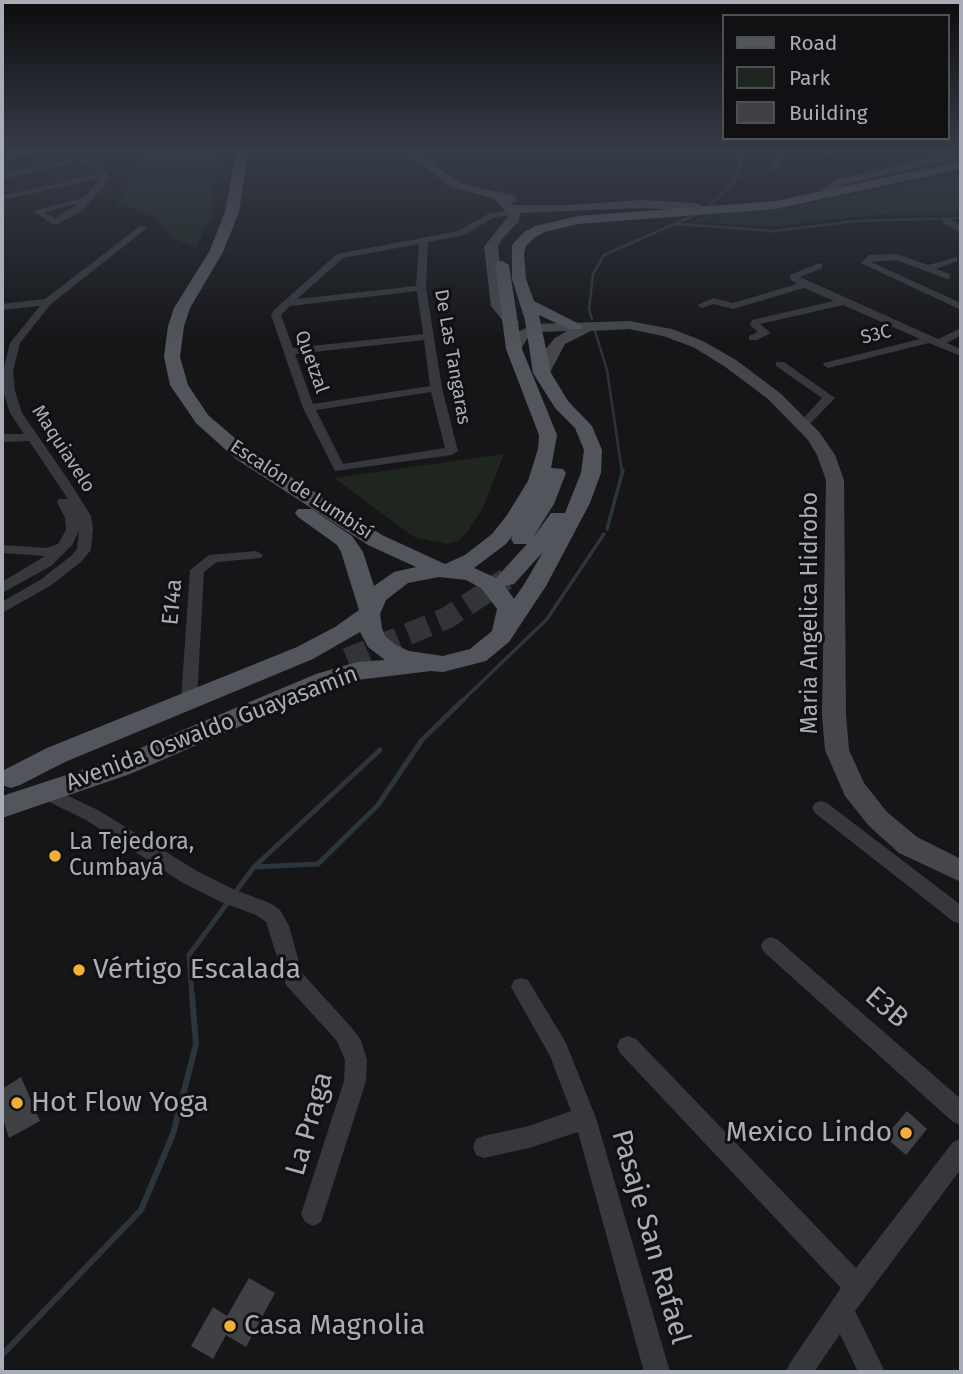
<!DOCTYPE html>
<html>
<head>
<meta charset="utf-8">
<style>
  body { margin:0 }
  #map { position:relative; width:963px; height:1374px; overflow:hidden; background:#161618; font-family:"Fira Sans",sans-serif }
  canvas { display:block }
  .frame { position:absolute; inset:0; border:4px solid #a8adb8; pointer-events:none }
  .legend { position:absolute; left:722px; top:14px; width:228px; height:126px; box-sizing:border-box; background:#111113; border:2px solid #4d4f55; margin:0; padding:9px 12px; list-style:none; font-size:21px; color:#a8adb8 }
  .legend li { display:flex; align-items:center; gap:14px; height:35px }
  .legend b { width:35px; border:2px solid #4d4f55 }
</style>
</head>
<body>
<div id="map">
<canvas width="963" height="1374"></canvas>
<div class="frame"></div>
<ul class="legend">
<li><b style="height:9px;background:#53555c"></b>Road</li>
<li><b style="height:19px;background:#1e261f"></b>Park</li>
<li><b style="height:19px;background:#404145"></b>Building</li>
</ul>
</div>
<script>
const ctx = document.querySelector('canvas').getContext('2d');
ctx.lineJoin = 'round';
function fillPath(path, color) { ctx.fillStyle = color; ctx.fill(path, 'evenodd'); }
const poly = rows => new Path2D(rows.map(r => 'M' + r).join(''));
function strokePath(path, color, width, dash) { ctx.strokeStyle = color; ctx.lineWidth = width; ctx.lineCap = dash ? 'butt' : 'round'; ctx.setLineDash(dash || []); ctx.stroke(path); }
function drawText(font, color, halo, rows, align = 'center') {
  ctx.font = font + ' "Fira Sans",sans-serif'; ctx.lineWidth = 6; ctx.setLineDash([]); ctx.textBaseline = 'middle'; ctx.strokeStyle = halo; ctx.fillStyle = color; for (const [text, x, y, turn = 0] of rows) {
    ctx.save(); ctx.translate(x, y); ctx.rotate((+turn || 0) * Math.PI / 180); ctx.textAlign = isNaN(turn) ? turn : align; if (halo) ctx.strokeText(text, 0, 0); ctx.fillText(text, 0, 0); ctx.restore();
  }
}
fillPath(poly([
  [139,153,223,153,215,178,211,216,196,248,170,237,156,216,116,204,131,182,127,170,138,164],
  [961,175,961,213,893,213,767,227,692,222,711,213,784,208,933,178],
  [504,454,483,508,467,532,459,540,448,544,414,537,334,478]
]), '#1e261f');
strokePath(poly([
  [705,210,737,179,741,156,737,153],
  [677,224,774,231,856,221,961,218],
  [592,319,589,309,593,274,604,255,697,214],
  [595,331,607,370,622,472]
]), '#2c353c', 2.5);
strokePath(poly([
  [607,529,623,470],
  [461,702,547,619,604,534]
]), '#2c353c', 3.5);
strokePath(poly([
  [254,867,318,864,378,805,422,740,463,700],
  [234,894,254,867,380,750],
  [192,997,189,955,229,901]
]), '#2c353c', 5);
strokePath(poly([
  [2,1355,141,1210,173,1134,196,1044,192,995]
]), '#2c353c', 6);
fillPath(poly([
  [21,1077,40,1121,9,1138,2,1116,2,1089],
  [907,1111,927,1129,906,1155,885,1137],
  [249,1278,275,1293,246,1347,226,1335,213,1359,191,1346,213,1307,227,1316]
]), '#404145');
strokePath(poly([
  [347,659,447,618,506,579]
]), '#333438', 22, [22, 11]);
fillPath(poly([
  [21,153,36,153,2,160,2,156,21,153],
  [775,153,782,153,777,169,773,171,769,169,775,153],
  [821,153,832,153,833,154,829,156,821,153],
  [79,158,102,165,109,177,108,181,82,211,58,224,52,224,33,211,85,197,101,178,2,200,2,196,99,174,96,169,79,162,79,158],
  [80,203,55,218,44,212,80,203],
  [70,159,73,163,2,179,2,175,70,159],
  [514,209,517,210,517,214,493,218,464,235,428,242,426,288,442,388,458,451,452,455,335,471,303,408,271,315,274,310,337,254,458,231,488,214,514,209],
  [419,244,416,286,297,299,343,258,419,244],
  [417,291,423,334,293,348,281,315,290,306,417,291],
  [424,340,430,386,313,404,295,354,424,340],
  [431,392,445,448,343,464,316,410,431,392],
  [943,219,949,219,961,226,961,233,943,223,943,219],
  [140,226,147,228,51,304,20,343,13,371,15,391,22,413,69,481,91,516,93,528,91,550,81,562,50,586,2,613,2,602,40,580,71,556,77,549,79,531,72,545,51,566,2,593,2,582,45,556,2,553,2,545,47,548,58,544,66,530,65,518,57,502,58,499,68,499,29,441,2,442,2,434,24,434,10,413,3,391,3,371,10,343,40,306,2,310,2,304,45,299,140,226],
  [897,254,928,265,957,257,957,261,936,269,950,274,950,278,947,279,896,260,871,262,961,303,961,310,861,263,869,255,897,254],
  [819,263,822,264,822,268,800,277,938,339,961,328,961,335,947,343,961,349,961,356,929,343,828,368,823,365,824,363,920,339,843,305,760,324,771,333,757,340,749,340,749,336,758,332,750,325,752,320,834,301,804,288,733,309,714,304,702,308,697,305,714,298,733,303,797,284,790,279,790,275,819,263],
  [776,362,784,362,835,398,807,427,799,427,797,425,822,398,776,366,776,362],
  [256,551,263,555,261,558,217,562,204,572,197,700,195,704,183,704,181,700,190,570,209,555,256,551],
  [45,785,98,810,197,871,235,890,270,903,280,910,289,926,302,973,351,1027,361,1040,367,1060,366,1081,321,1222,313,1226,305,1222,301,1214,344,1081,345,1060,337,1041,286,985,266,922,256,915,221,902,183,883,86,820,39,797,36,792,39,787,45,785],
  [821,801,827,803,961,905,961,924,954,922,815,813,812,808,815,803,821,801],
  [771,937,778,940,961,1099,961,1125,953,1122,764,952,761,946,764,940,771,937],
  [521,978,528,980,566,1043,596,1118,670,1372,644,1372,578,1132,529,1148,484,1158,476,1155,473,1147,476,1139,484,1136,529,1126,571,1111,550,1056,511,987,514,980,521,978],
  [628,1036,636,1039,856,1268,953,1142,961,1139,961,1169,855,1311,885,1372,858,1372,840,1334,814,1372,786,1372,790,1363,841,1288,620,1053,617,1046,620,1039,628,1036]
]), '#37383d');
fillPath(poly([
  [408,153,419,153,459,183,516,196,516,202,511,202,514,205,568,205,642,200,697,203,703,207,697,211,642,208,520,213,519,221,502,239,498,247,505,305,519,323,512,327,507,326,491,306,484,247,509,215,493,198,451,187,408,153],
  [953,153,961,153,961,157,846,184,828,194,822,190,838,179,953,153],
  [629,321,672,329,703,341,736,360,780,393,820,433,835,455,844,480,846,715,849,750,864,783,887,812,917,837,961,859,961,882,899,853,869,826,845,796,825,750,822,715,826,480,817,455,808,440,768,399,724,366,693,347,663,336,629,329,591,331,565,344,548,376,542,378,534,373,544,351,555,338,567,331,537,332,527,339,519,352,514,354,506,349,516,333,534,324,629,321]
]), '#45474d');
fillPath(poly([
  [236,153,248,153,239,212,223,252,190,308,184,326,180,357,188,385,208,415,250,451,382,535,445,564,465,555,492,534,507,515,528,481,538,449,539,435,506,349,495,265,497,262,502,261,509,265,522,349,557,435,551,468,563,469,566,473,554,504,532,539,551,513,565,513,581,473,584,450,575,428,555,408,533,373,525,320,512,279,512,245,524,232,535,226,578,216,776,201,961,161,961,169,776,209,578,224,545,232,534,238,526,246,524,253,526,279,534,301,583,326,581,329,569,329,539,315,551,373,568,401,592,426,602,450,601,473,590,503,546,586,509,642,486,661,443,672,431,671,357,680,333,686,130,774,2,818,2,796,112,760,316,674,357,662,385,660,368,647,360,632,313,659,65,762,20,785,11,788,2,785,2,771,47,748,297,647,335,627,359,610,341,552,337,545,298,517,295,513,298,509,312,509,352,536,363,552,374,586,394,572,416,567,368,545,236,459,196,423,170,385,164,357,168,326,174,308,209,252,225,212,236,153],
  [513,535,511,539,514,544,527,544,496,578,474,568,506,544,513,535],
  [543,552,525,583,514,599,505,586,514,584,543,552],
  [439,577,466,580,481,588,497,609,492,631,470,649,443,656,409,651,396,645,385,636,382,628,380,614,386,600,408,583,439,577]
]), '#53555c');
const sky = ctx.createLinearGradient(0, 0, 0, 345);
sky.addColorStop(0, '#0c0c0d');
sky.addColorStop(0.44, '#363c48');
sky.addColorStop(1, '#363c4800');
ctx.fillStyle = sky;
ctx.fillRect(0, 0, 963, 345);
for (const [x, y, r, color] of [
  [55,856,7,"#f2b134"],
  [79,970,7,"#f2b134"],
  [17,1103,7,"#f2b134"],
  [906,1133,7,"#f2b134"],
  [230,1326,7,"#f2b134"]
]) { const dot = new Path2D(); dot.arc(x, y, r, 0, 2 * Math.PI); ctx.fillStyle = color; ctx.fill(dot); strokePath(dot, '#111113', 2.5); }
drawText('19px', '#a8adb8', '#111113', [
  ["S3C",876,335,-14],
  ["De Las Tangaras",452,357,80],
  ["Quetzal",311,362,70],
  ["Maquiavelo",63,449,57],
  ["Escalón de Lumbisí",301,490,33]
]);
drawText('23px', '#a8adb8', '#111113', [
  ["E14a",173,602,-85],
  ["Maria Angelica Hidrobo",811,613,-90],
  ["Avenida Oswaldo Guayasamín",212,729,-21]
]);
drawText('23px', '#a8adb8', '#111113', [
  ["La Tejedora,",69,843],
  ["Cumbayá",69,869]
], 'left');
drawText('28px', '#a8adb8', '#111113', [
  ["Vértigo Escalada",93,970],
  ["Hot Flow Yoga",31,1103],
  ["Mexico Lindo",892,1133,"right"],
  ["Casa Magnolia",244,1326]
], 'left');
drawText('28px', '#a8adb8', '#111113', [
  ["E3B",886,1008,41],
  ["La Praga",310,1124,-74],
  ["Pasaje San Rafael",650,1237,74]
]);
</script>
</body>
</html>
